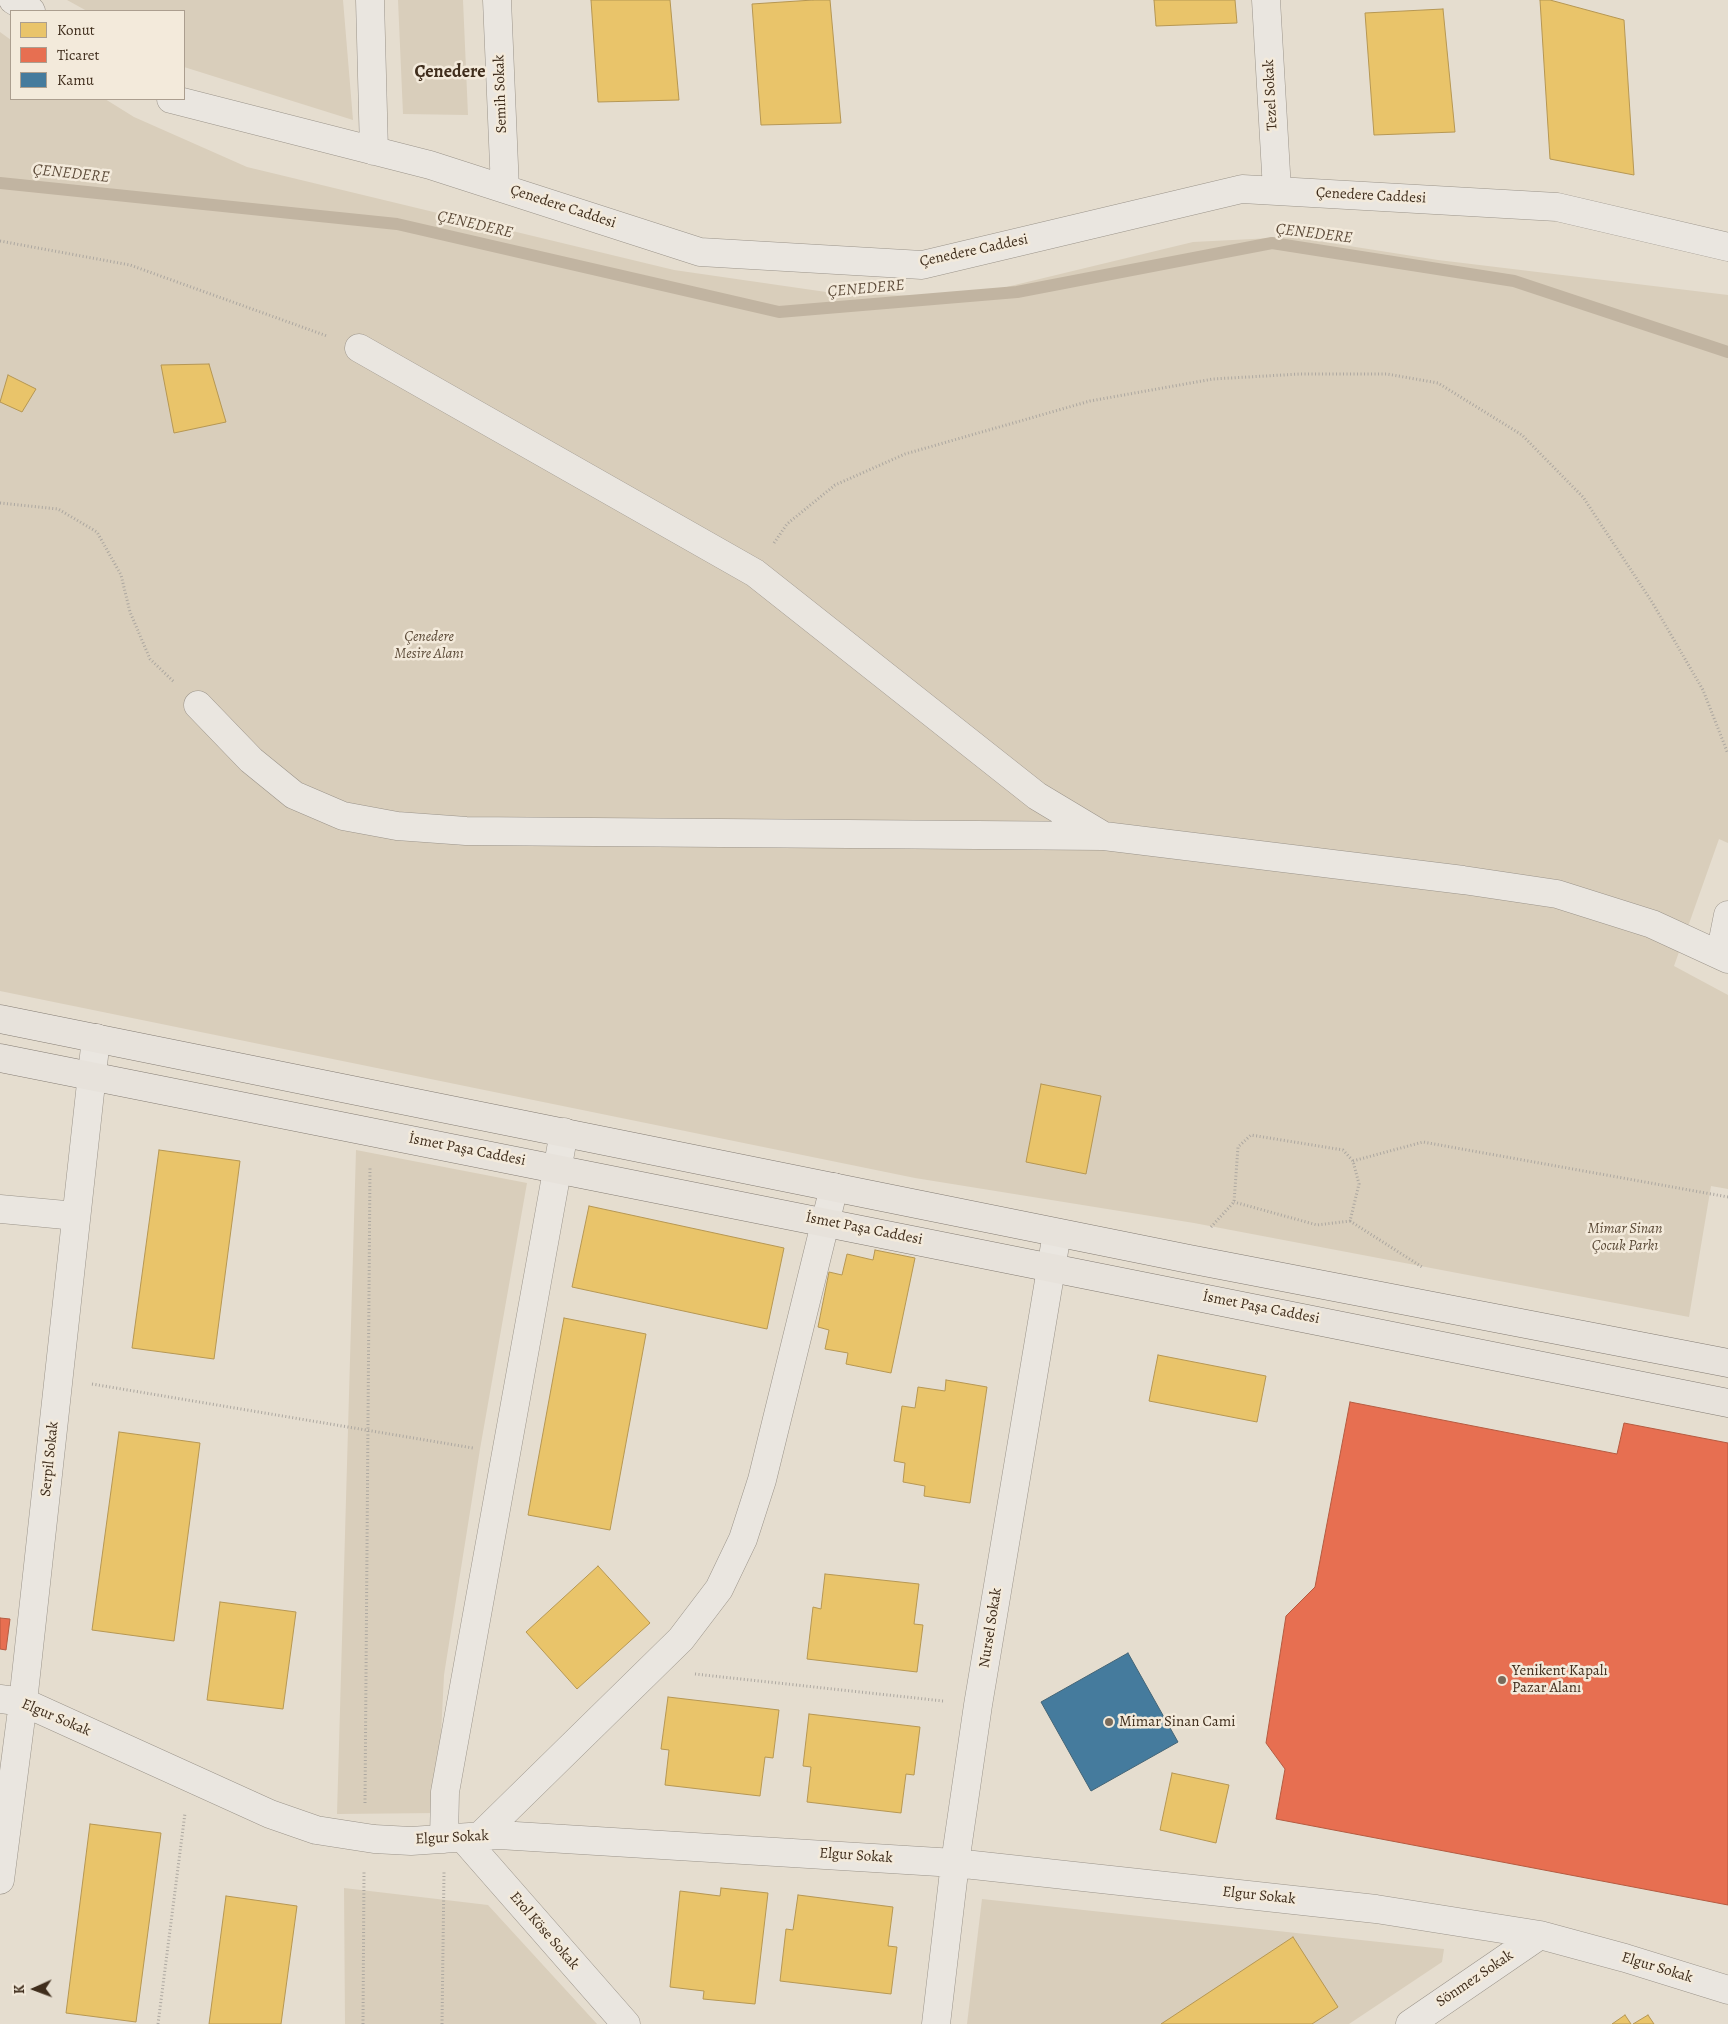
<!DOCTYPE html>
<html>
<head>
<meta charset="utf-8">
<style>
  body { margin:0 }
  #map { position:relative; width:1728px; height:2024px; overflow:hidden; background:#e5ddcf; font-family:Alegreya,serif }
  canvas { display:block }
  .legend { position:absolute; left:10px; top:10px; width:175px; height:90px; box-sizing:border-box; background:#f3eadb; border:1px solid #ab9e8f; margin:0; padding:6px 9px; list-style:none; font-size:15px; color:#3f2d1c }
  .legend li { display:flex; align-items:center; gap:10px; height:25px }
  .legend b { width:25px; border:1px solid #ab9e8f }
  .north { position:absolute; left:10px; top:1964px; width:50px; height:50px; -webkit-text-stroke:4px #f3eadb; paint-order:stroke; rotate:268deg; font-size:14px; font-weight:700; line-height:20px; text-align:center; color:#3f2d1c }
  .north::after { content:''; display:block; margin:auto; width:18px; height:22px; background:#3f2d1c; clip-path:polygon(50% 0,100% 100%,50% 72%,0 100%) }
</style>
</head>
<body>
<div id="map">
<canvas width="1728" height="2024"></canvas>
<ul class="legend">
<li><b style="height:14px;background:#e9c46a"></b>Konut</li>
<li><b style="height:14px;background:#e76f51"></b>Ticaret</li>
<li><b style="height:14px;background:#457b9d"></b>Kamu</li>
</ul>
<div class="north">K</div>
</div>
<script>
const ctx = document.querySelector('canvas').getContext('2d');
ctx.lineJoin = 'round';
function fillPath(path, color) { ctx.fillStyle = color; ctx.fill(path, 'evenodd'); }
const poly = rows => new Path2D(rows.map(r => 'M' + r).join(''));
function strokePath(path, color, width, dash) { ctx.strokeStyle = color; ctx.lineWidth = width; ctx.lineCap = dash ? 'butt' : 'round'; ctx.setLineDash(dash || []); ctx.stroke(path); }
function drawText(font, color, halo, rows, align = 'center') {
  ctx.font = font + ' Alegreya,serif'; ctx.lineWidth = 5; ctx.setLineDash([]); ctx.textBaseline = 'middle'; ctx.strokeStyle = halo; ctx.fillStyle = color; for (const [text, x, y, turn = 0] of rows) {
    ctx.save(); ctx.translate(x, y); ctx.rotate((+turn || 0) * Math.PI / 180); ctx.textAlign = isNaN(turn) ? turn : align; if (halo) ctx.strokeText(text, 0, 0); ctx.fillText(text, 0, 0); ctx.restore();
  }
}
fillPath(poly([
  [67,0,343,0,353,120,184,67,184,11,87,11],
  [398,0,463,0,468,115,403,114],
  [0,32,11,40,11,99,105,99,134,117,247,167,674,270,840,294,965,297,1193,242,1292,237,1438,260,1728,295,1728,843,1719,839,1674,966,1728,995,1728,1189,1711,1186,1689,1317,1194,1223,915,1178,0,991],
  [356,1150,527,1183,480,1449,444,1675,437,1813,337,1814],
  [344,1888,488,1905,597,2024,345,2024],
  [982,1899,1444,1949,1442,1962,1349,2024,967,2024]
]), '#d9cebb');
const homes = poly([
  [591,0,670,0,679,100,598,102,591,0],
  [813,0,830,0,841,123,761,125,752,4,813,0],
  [1154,0,1235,0,1237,23,1156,26,1154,0],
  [1540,0,1550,0,1624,20,1634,175,1550,159,1540,0],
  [1443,9,1455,132,1374,135,1365,13,1443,9],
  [209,364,226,422,174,433,161,365,209,364],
  [8,375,36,389,22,412,0,402,8,375],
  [1041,1084,1101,1096,1086,1174,1026,1162,1041,1084],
  [159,1150,240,1161,214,1359,132,1348,159,1150],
  [589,1206,784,1248,767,1329,572,1287,589,1206],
  [875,1250,915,1258,891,1373,846,1364,848,1353,825,1349,829,1330,818,1327,829,1272,842,1275,847,1254,873,1260,875,1250],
  [564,1318,646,1334,610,1530,528,1515,564,1318],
  [1158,1355,1266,1376,1257,1422,1149,1401,1158,1355],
  [946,1380,987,1387,970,1503,924,1496,925,1486,903,1482,905,1463,894,1461,902,1406,915,1408,918,1387,945,1391,946,1380],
  [119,1432,200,1443,174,1641,92,1630,119,1432],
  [598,1566,650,1623,577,1689,526,1632,598,1566],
  [825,1574,919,1584,914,1624,923,1625,917,1672,807,1659,813,1607,821,1609,825,1574],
  [220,1602,296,1612,283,1709,207,1700,220,1602],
  [668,1697,779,1710,773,1758,765,1757,760,1796,665,1785,669,1750,661,1749,668,1697],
  [809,1714,920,1727,914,1775,906,1774,901,1813,807,1802,811,1767,803,1766,809,1714],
  [1172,1773,1229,1785,1216,1843,1160,1830,1172,1773],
  [90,1824,161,1833,136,2022,66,2013,90,1824],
  [721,1888,768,1893,755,2004,703,1999,704,1991,670,1987,680,1891,720,1896,721,1888],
  [798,1895,893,1907,888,1946,897,1947,891,1994,780,1981,786,1929,793,1930,798,1895],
  [226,1896,297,1906,281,2024,209,2024,226,1896],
  [1293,1937,1338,2007,1312,2024,1161,2024,1293,1937],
  [1625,2015,1631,2024,1612,2024,1625,2015],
  [1648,2015,1654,2024,1633,2024,1648,2015]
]);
fillPath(homes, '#e9c46a');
strokePath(homes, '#b69753', 1);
const shops = poly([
  [1350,1402,1617,1454,1624,1423,1728,1443,1728,1905,1276,1819,1285,1769,1266,1743,1286,1616,1315,1587,1350,1402],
  [0,1618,10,1619,6,1650,0,1649,0,1618]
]);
fillPath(shops, '#e76f51');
strokePath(shops, '#b55b41', 1);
const public = poly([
  [1128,1653,1178,1742,1091,1791,1041,1702,1128,1653]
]);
fillPath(public, '#457b9d');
strokePath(public, '#436476', 1);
strokePath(poly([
  [0,183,397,224,779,312,1017,292,1272,243,1514,281,1728,352]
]), '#c1b4a1', 12);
const minor = poly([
  [13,0,31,11],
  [370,0,374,151],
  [497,0,505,189],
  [1266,0,1277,190],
  [171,99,430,165,700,252,922,265,1242,189,1557,207,1728,247],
  [359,348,755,573,1037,796,1102,835],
  [198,705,251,760,294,795,343,816,397,826,466,831,1104,836,1463,880,1557,894,1652,924,1728,959],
  [1720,955,1728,915],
  [0,1209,76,1216],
  [0,1699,23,1702,270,1814,316,1830,374,1839,411,1841,499,1835,955,1863,1376,1909,1540,1935,1625,1958,1728,1990],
  [480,1836,681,1639,719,1589,743,1539,762,1480,834,1187],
  [463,1838,626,2024],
  [444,1839,445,1792,564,1132],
  [0,1880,23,1702,96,1038],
  [936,2024,955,1863,978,1705,1057,1233],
  [1410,2024,1540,1935]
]);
const major = poly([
  [0,1019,1189,1259,1728,1363],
  [0,1058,1728,1403]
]);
strokePath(minor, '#9b948a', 29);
strokePath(major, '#847c73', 29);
strokePath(poly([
  [0,241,130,265,327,336],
  [0,503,58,509,97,532,121,575,130,612,150,659,174,682],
  [774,543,787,524,835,485,905,454,1090,401,1213,379,1300,374,1387,374,1438,383,1522,435,1583,497,1652,602,1703,690,1728,754],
  [1353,1161,1423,1142,1728,1197],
  [1350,1221,1422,1267],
  [1211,1227,1234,1202,1238,1147,1251,1135,1343,1150,1353,1161,1359,1184,1350,1221,1317,1225,1234,1202],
  [92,1384,473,1448],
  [695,1674,943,1701],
  [365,1803,370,1167],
  [158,2024,185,1813],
  [363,2024,364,1872],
  [442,2024,444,1872]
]), '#aca7a0', 3, [1, 2.5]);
strokePath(minor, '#eae6e0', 28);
strokePath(major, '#e7e2db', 28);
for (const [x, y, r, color] of [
  [1502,1680,5,"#796b5b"],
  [1109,1722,5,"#796b5b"]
]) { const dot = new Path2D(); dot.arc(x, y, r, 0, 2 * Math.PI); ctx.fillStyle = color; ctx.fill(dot); strokePath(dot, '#f3eadb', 2); }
drawText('15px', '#3f2d1c', '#f3eadb', [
  ["Semih Sokak",501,94,-92],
  ["Tezel Sokak",1271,95,-93],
  ["Çenedere Caddesi",1371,196,3],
  ["Çenedere Caddesi",563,207,18],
  ["Çenedere Caddesi",974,251,-12],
  ["İsmet Paşa Caddesi",467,1150,11],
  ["İsmet Paşa Caddesi",864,1229,11],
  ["İsmet Paşa Caddesi",1261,1308,11],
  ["Serpil Sokak",50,1459,-84],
  ["Nursel Sokak",991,1628,-81],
  ["Elgur Sokak",56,1718,23],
  ["Elgur Sokak",452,1838,-3],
  ["Elgur Sokak",856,1856,4],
  ["Elgur Sokak",1259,1896,6],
  ["Erol Köse Sokak",544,1931,49],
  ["Elgur Sokak",1657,1968,17],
  ["Sönmez Sokak",1475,1979,-34]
]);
drawText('italic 15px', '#5c4b38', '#f3eadb', [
  ["Çenedere",429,637],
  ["Mesire Alanı",429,654],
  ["Mimar Sinan",1625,1229],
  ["Çocuk Parkı",1625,1246]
]);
drawText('15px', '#3f2d1c', '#f3eadb', [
  ["Yenikent Kapalı",1512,1671],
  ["Pazar Alanı",1512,1688],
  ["Mimar Sinan Cami",1119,1722]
], 'left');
drawText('italic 16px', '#5c4a38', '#f3eadb', [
  ["ÇENEDERE",71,174,6],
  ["ÇENEDERE",475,225,13],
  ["ÇENEDERE",1314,234,7],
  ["ÇENEDERE",866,289,-5]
]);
drawText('bold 18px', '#3f2d1c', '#f3eadb', [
  ["Çenedere",450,73]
]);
</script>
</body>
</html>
